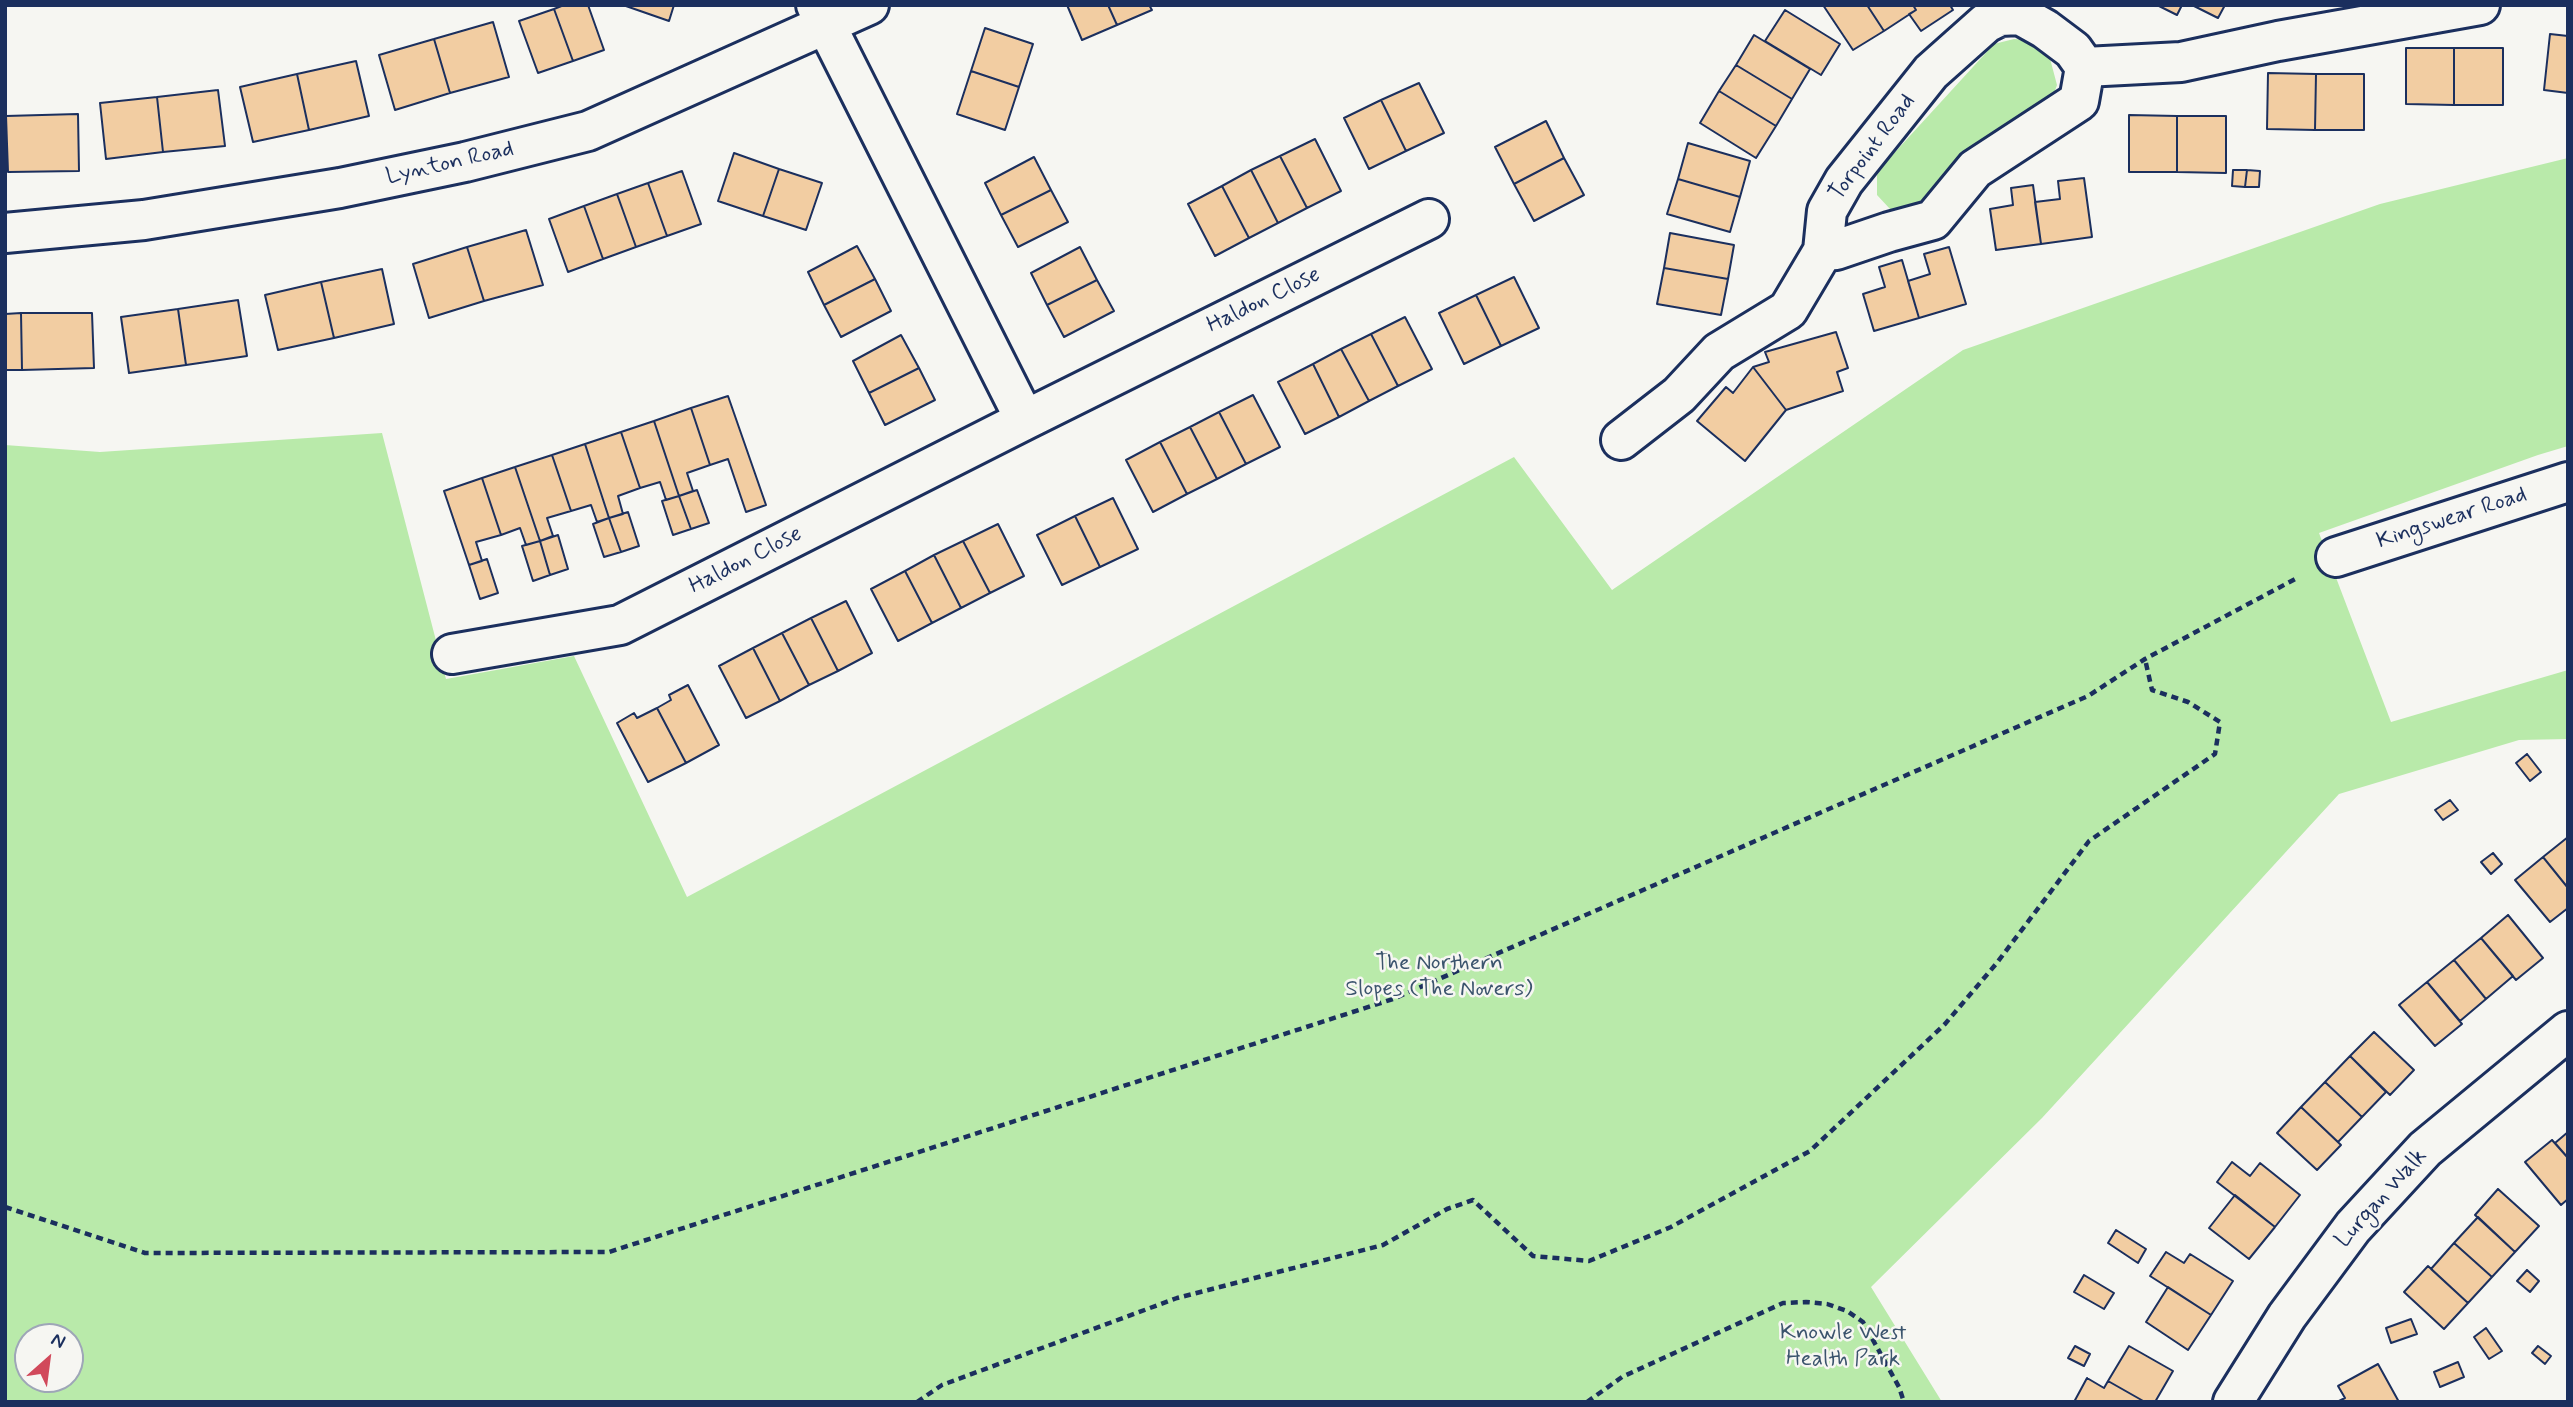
<!DOCTYPE html>
<html>
<head>
<meta charset="utf-8">
<style>
  body { margin:0 }
  #map { position:relative; width:2573px; height:1407px; overflow:hidden; background:#f6f6f2; font-family:Mynerve,sans-serif }
  canvas { display:block }
  .frame { position:absolute; inset:0; border:7px solid #1b2f5e; pointer-events:none }
  .north { position:absolute; left:14px; top:1323px; width:70px; height:70px; box-sizing:border-box; background:#f6f6f2; border:2px solid #9ea6b7; border-radius:50%; rotate:28deg; font-size:19px; font-weight:700; line-height:28px; text-align:center; color:#1b2f5e }
  .north::after { content:''; display:block; margin:auto; width:24px; height:32px; background:#d1495b; clip-path:polygon(50% 0,100% 100%,50% 72%,0 100%) }
</style>
</head>
<body>
<div id="map">
<canvas width="2573" height="1407"></canvas>
<div class="frame"></div>
<div class="north">N</div>
</div>
<script>
const ctx = document.querySelector('canvas').getContext('2d');
ctx.lineJoin = 'round';
function fillPath(path, color) { ctx.fillStyle = color; ctx.fill(path, 'evenodd'); }
const poly = rows => new Path2D(rows.map(r => 'M' + r).join(''));
function strokePath(path, color, width, dash) { ctx.strokeStyle = color; ctx.lineWidth = width; ctx.lineCap = dash ? 'butt' : 'round'; ctx.setLineDash(dash || []); ctx.stroke(path); }
function drawText(font, color, halo, rows, align = 'center') {
  ctx.font = font + ' Mynerve,sans-serif'; ctx.lineWidth = 5; ctx.setLineDash([]); ctx.textBaseline = 'middle'; ctx.strokeStyle = halo; ctx.fillStyle = color; for (const [text, x, y, turn = 0] of rows) {
    ctx.save(); ctx.translate(x, y); ctx.rotate((+turn || 0) * Math.PI / 180); ctx.textAlign = isNaN(turn) ? turn : align; if (halo) ctx.strokeText(text, 0, 0); ctx.fillText(text, 0, 0); ctx.restore();
  }
}
fillPath(poly([
  [2014,39,2031,40,2048,51,2057,85,2051,102,1922,205,1901,212,1890,209,1877,195,1877,175,1886,162,1994,44],
  [2568,158,2568,446,2538,455,2319,533,2391,722,2568,670,2568,739,2519,740,2339,794,2042,1118,1871,1287,1942,1402,5,1402,5,445,100,452,382,433,446,679,574,656,687,897,1514,457,1612,590,1963,350,2380,204],
  [28,1337,70,1337,70,1379,28,1379]
]), '#b9eaaa');
const building = poly([
  [564,5,588,5,604,50,573,61,554,9,564,5],
  [623,5,674,5,669,21,623,5],
  [1067,5,1108,5,1117,25,1082,40,1067,5],
  [1108,5,1149,5,1152,10,1117,25,1108,5],
  [1823,5,1867,5,1884,31,1853,50,1823,5],
  [1867,5,1913,5,1916,10,1884,31,1867,5],
  [1913,5,1950,5,1953,10,1921,31,1909,14,1916,10,1913,5],
  [2157,5,2182,5,2177,15,2157,5],
  [2192,5,2225,5,2218,18,2192,5],
  [554,9,573,61,538,73,519,21,554,9],
  [1785,10,1840,44,1821,75,1765,41,1785,10],
  [493,22,509,77,450,93,434,39,493,22],
  [985,28,1033,44,1019,87,971,71,985,28],
  [2550,34,2568,36,2568,93,2544,90,2550,34],
  [1754,35,1810,69,1792,99,1736,65,1754,35],
  [434,39,450,93,395,110,379,55,434,39],
  [2406,48,2454,48,2454,105,2406,104,2406,48],
  [2454,48,2503,48,2503,105,2454,105,2454,48],
  [356,61,369,116,309,130,297,74,356,61],
  [1736,65,1792,99,1776,126,1719,91,1736,65],
  [971,71,1019,87,1005,130,957,114,971,71],
  [2268,73,2316,74,2315,130,2267,129,2268,73],
  [297,74,309,130,253,142,240,87,297,74],
  [2316,74,2364,74,2364,130,2315,130,2316,74],
  [1419,83,1444,133,1406,151,1381,100,1419,83],
  [218,90,225,146,163,152,157,97,218,90],
  [1719,91,1776,126,1756,158,1700,123,1719,91],
  [157,97,163,152,106,159,100,103,157,97],
  [1381,100,1406,151,1369,169,1344,118,1381,100],
  [78,114,79,171,8,172,6,116,78,114],
  [2129,115,2177,116,2177,172,2129,172,2129,115],
  [2177,116,2226,116,2226,173,2177,172,2177,116],
  [1546,121,1564,158,1514,184,1495,147,1546,121],
  [1315,139,1341,191,1307,208,1280,156,1315,139],
  [1688,143,1750,161,1740,197,1678,179,1688,143],
  [734,153,779,169,763,216,718,201,734,153],
  [1280,156,1307,208,1278,223,1251,170,1280,156],
  [1034,157,1051,190,1001,215,985,183,1034,157],
  [1564,158,1584,195,1534,221,1514,184,1564,158],
  [779,169,822,183,806,230,763,216,779,169],
  [1251,170,1278,223,1249,238,1222,186,1251,170],
  [2233,170,2247,170,2245,187,2232,186,2233,170],
  [2247,170,2260,171,2259,187,2245,187,2247,170],
  [682,171,701,224,667,236,648,183,682,171],
  [2084,178,2092,237,2041,244,2035,202,2060,199,2058,181,2084,178],
  [1678,179,1740,197,1730,232,1667,214,1678,179],
  [648,183,667,236,636,247,617,194,648,183],
  [2033,185,2041,244,1996,250,1990,209,2013,205,2011,188,2033,185],
  [1222,186,1249,238,1215,256,1188,204,1222,186],
  [1051,190,1068,222,1018,247,1001,215,1051,190],
  [617,194,636,247,603,259,584,206,617,194],
  [584,206,603,259,568,272,549,219,584,206],
  [526,230,543,285,484,301,467,247,526,230],
  [1670,233,1734,245,1728,279,1664,268,1670,233],
  [857,246,875,279,824,305,808,272,857,246],
  [467,247,484,301,429,318,413,264,467,247],
  [1080,247,1097,280,1047,305,1031,273,1080,247],
  [1949,247,1966,304,1919,318,1908,281,1930,274,1924,254,1949,247],
  [1902,260,1919,318,1874,331,1863,294,1885,287,1879,267,1902,260],
  [1664,268,1728,279,1721,315,1657,304,1664,268],
  [382,269,394,324,334,338,321,282,382,269],
  [1514,277,1539,328,1501,346,1476,295,1514,277],
  [875,279,891,311,841,337,824,305,875,279],
  [1097,280,1114,311,1064,337,1047,305,1097,280],
  [321,282,334,338,278,350,265,295,321,282],
  [1476,295,1501,346,1464,364,1439,313,1476,295],
  [238,300,247,356,186,365,178,309,238,300],
  [178,309,186,365,129,373,121,317,178,309],
  [21,313,22,370,5,370,5,314,21,313],
  [21,313,92,313,94,368,22,370,21,313],
  [1405,317,1432,369,1398,386,1371,334,1405,317],
  [1836,332,1848,368,1837,372,1843,391,1786,410,1753,367,1769,362,1765,352,1836,332],
  [1371,334,1398,386,1369,401,1341,349,1371,334],
  [901,335,919,368,869,393,853,361,901,335],
  [1341,349,1369,401,1339,417,1313,364,1341,349],
  [1313,364,1339,417,1305,434,1278,382,1313,364],
  [1753,367,1786,410,1745,461,1697,421,1726,387,1733,393,1753,367],
  [919,368,935,400,885,425,869,393,919,368],
  [1253,395,1280,447,1246,464,1219,412,1253,395],
  [728,396,766,505,746,512,728,459,710,465,691,408,728,396],
  [691,408,710,465,687,473,693,491,679,496,654,421,691,408],
  [1219,412,1246,464,1217,479,1190,427,1219,412],
  [654,421,679,496,666,500,660,482,640,488,621,432,654,421],
  [1190,427,1217,479,1187,494,1160,442,1190,427],
  [621,432,640,488,618,496,623,514,609,518,585,444,621,432],
  [1160,442,1187,494,1153,512,1126,460,1160,442],
  [585,444,609,518,597,522,591,505,571,511,552,455,585,444],
  [552,455,571,511,547,518,553,536,540,541,515,467,552,455],
  [515,467,540,541,526,545,520,528,501,535,482,478,515,467],
  [482,478,501,535,476,542,482,561,469,565,444,491,482,478],
  [697,490,709,523,691,529,679,496,697,490],
  [679,496,691,529,673,535,662,501,679,496],
  [1113,498,1138,549,1100,567,1075,516,1113,498],
  [628,512,639,546,621,552,609,518,628,512],
  [1075,516,1100,567,1062,585,1037,535,1075,516],
  [609,518,621,552,604,557,593,524,609,518],
  [998,524,1024,576,990,593,963,541,998,524],
  [558,535,568,569,550,575,540,541,558,535],
  [540,541,550,575,533,581,522,546,540,541],
  [963,541,990,593,961,608,934,555,963,541],
  [934,555,961,608,932,623,905,571,934,555],
  [487,559,498,593,480,599,469,565,487,559],
  [905,571,932,623,898,641,871,589,905,571],
  [846,601,872,653,838,671,811,618,846,601],
  [811,618,838,671,809,685,782,633,811,618],
  [782,633,809,685,780,701,753,648,782,633],
  [753,648,780,701,746,718,719,666,753,648],
  [688,685,719,745,686,763,657,708,671,700,669,695,688,685],
  [657,708,686,763,648,782,617,723,634,713,637,718,657,708],
  [2527,754,2541,772,2530,781,2516,763,2527,754],
  [2450,800,2458,810,2443,820,2435,810,2450,800],
  [2568,837,2568,888,2543,857,2568,837],
  [2493,853,2502,864,2491,874,2481,862,2493,853],
  [2543,857,2568,888,2568,908,2550,922,2515,880,2543,857],
  [2508,915,2543,958,2516,980,2481,938,2508,915],
  [2481,938,2513,976,2486,999,2454,960,2481,938],
  [2454,960,2486,999,2460,1021,2427,982,2454,960],
  [2427,982,2462,1024,2435,1046,2399,1005,2427,982],
  [2374,1032,2414,1070,2390,1095,2350,1056,2374,1032],
  [2350,1056,2386,1092,2362,1117,2325,1082,2350,1056],
  [2325,1082,2362,1117,2338,1142,2301,1107,2325,1082],
  [2301,1107,2341,1145,2317,1170,2277,1133,2301,1107],
  [2568,1132,2568,1158,2555,1143,2568,1132],
  [2552,1140,2568,1158,2568,1199,2561,1205,2525,1162,2552,1140],
  [2232,1162,2250,1176,2260,1163,2300,1195,2275,1227,2217,1182,2232,1162],
  [2498,1189,2539,1226,2515,1252,2475,1215,2498,1189],
  [2235,1195,2275,1227,2249,1259,2209,1228,2235,1195],
  [2478,1217,2515,1252,2492,1277,2454,1243,2478,1217],
  [2116,1230,2146,1249,2138,1263,2108,1243,2116,1230],
  [2454,1243,2492,1277,2468,1303,2431,1269,2454,1243],
  [2166,1252,2184,1263,2190,1254,2233,1281,2211,1315,2150,1276,2166,1252],
  [2428,1266,2468,1303,2444,1329,2404,1292,2428,1266],
  [2527,1270,2539,1281,2530,1292,2517,1281,2527,1270],
  [2084,1275,2114,1293,2104,1309,2074,1292,2084,1275],
  [2168,1287,2211,1315,2188,1350,2146,1322,2168,1287],
  [2411,1319,2417,1334,2391,1343,2386,1328,2411,1319],
  [2486,1328,2502,1351,2489,1359,2474,1337,2486,1328],
  [2075,1346,2090,1354,2084,1366,2068,1358,2075,1346],
  [2129,1346,2173,1371,2155,1402,2145,1402,2108,1381,2129,1346],
  [2538,1346,2551,1356,2545,1364,2532,1353,2538,1346],
  [2458,1362,2464,1377,2440,1387,2434,1372,2458,1362],
  [2378,1364,2399,1402,2337,1402,2345,1398,2338,1386,2378,1364],
  [2087,1378,2104,1388,2108,1381,2145,1402,2074,1402,2087,1378]
]);
fillPath(building, '#f2cda2');
strokePath(building, '#1b2f5e', 2);
const minor = poly([
  [816,5,1025,420],
  [2020,15,2045,29,2073,50,2085,67,2079,101,1975,169,1933,220,1889,232,1836,250,1823,251,1827,211,1844,181,1931,72,1986,23,2000,16,2020,15],
  [2085,67,2181,62,2278,41,2480,5],
  [5,233,144,220,340,188,465,162,588,131,869,5],
  [1621,440,1679,395,1719,352,1788,310,1823,251],
  [2336,557,2568,482],
  [452,654,620,625,1025,420,1429,219],
  [2233,1402,2287,1316,2353,1227,2425,1149,2568,1031]
]);
strokePath(minor, '#1b2f5e', 44);
strokePath(poly([
  [5,1207,145,1253,609,1252,1393,999,2088,696,2145,659,2299,577],
  [917,1402,942,1385,1177,1298,1383,1245,1447,1209,1473,1200,1533,1256,1589,1261,1671,1227,1810,1151,1945,1024,1996,964,2089,841,2215,754,2220,722,2188,702,2152,690,2145,659],
  [1587,1402,1622,1377,1783,1303,1806,1302,1827,1304,1847,1311,1863,1322,1899,1387,1904,1402]
]), '#1b2f5e', 4.5, [7, 5]);
strokePath(minor, '#f6f6f2', 38);
drawText('23px', '#1b2f5e', '#f6f6f2', [
  ["Torpoint Road",1873,148,-53],
  ["Lynton Road",450,164,-13],
  ["Haldon Close",1264,301,-26],
  ["Kingswear Road",2452,519,-18],
  ["Haldon Close",746,561,-27],
  ["Lurgan Walk",2382,1199,-48]
]);
drawText('23px', '#3b546d', '#f6f6f2', [
  ["The Northern",1439,964],
  ["Slopes (The Novers)",1439,990],
  ["Knowle West",1843,1334],
  ["Health Park",1843,1360]
]);
</script>
</body>
</html>
